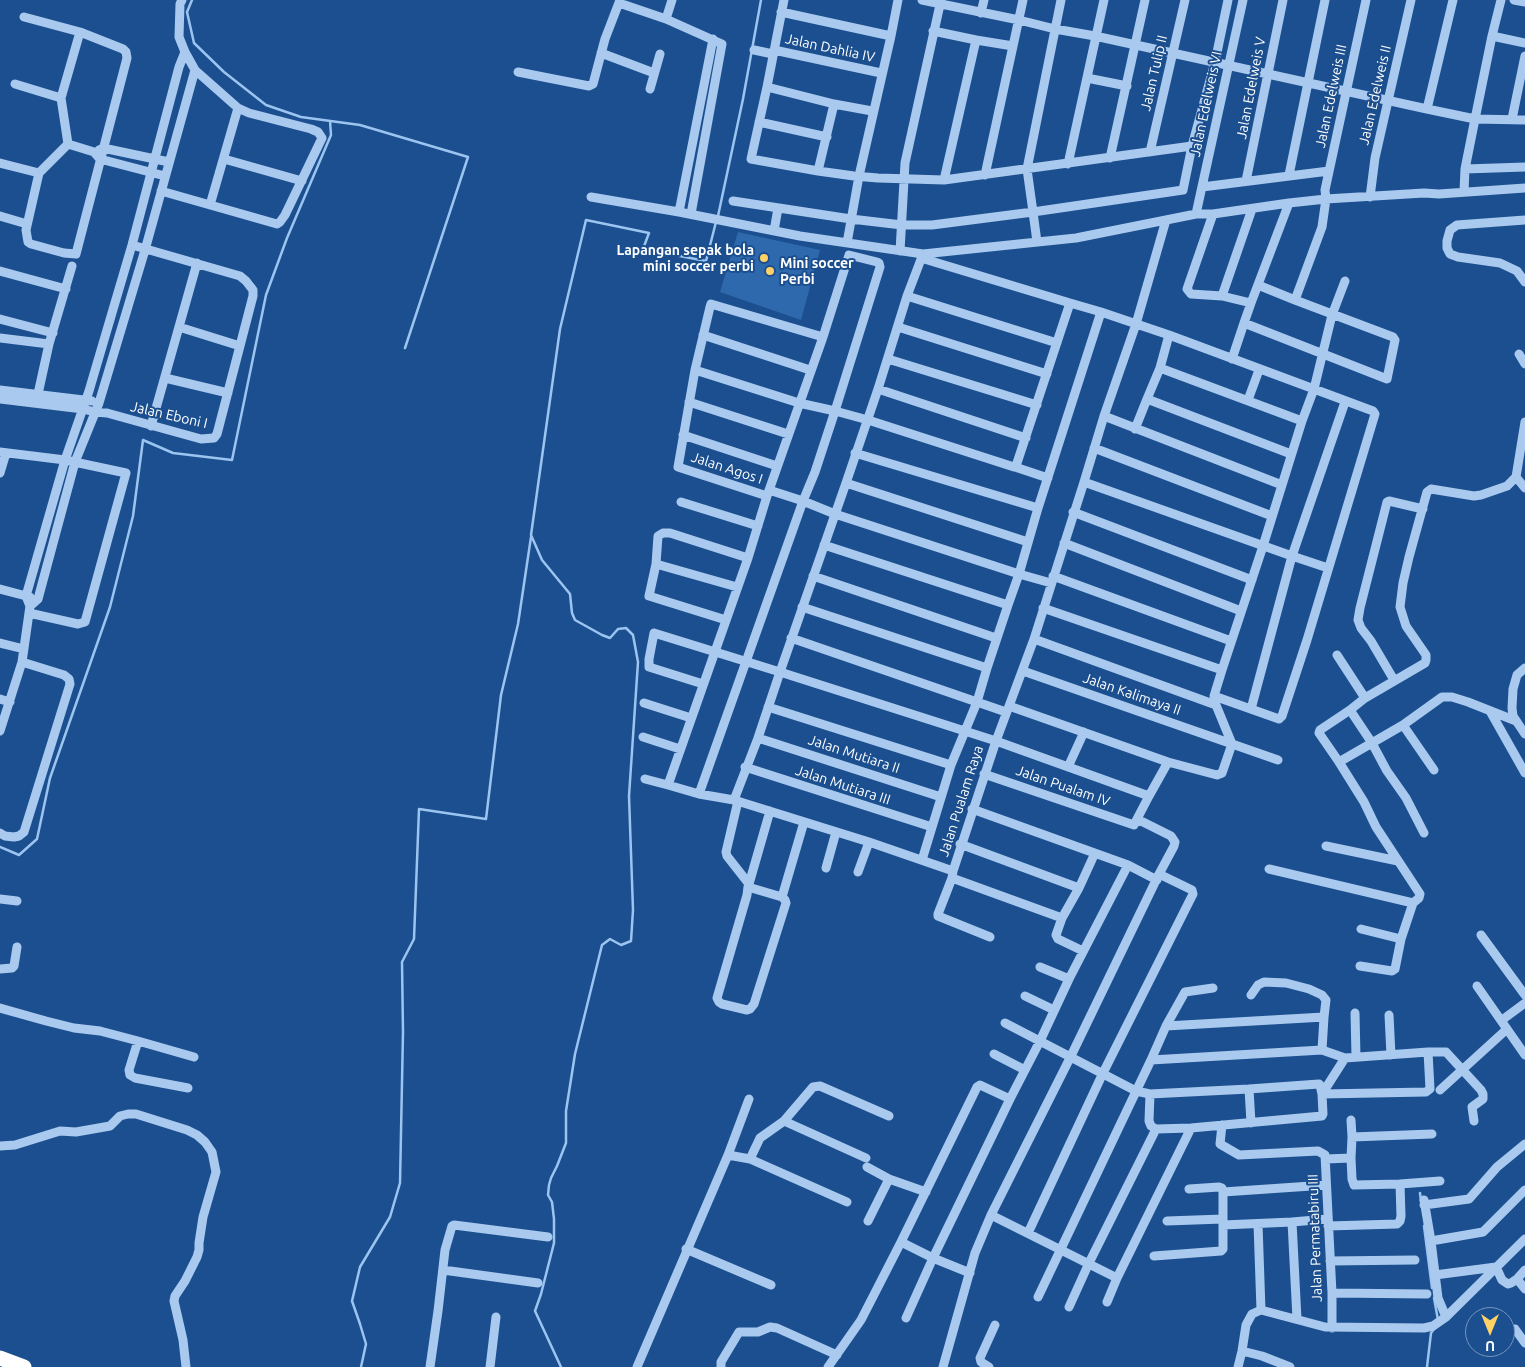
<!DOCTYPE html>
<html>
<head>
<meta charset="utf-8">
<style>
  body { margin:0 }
  #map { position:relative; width:1525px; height:1367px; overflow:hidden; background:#1b4f8f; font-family:Ubuntu,sans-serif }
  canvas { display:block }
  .north { position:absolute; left:1465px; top:1307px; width:50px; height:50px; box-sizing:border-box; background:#1b4f8f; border:1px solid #7695bc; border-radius:50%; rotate:180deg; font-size:14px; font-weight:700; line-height:20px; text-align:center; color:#fff }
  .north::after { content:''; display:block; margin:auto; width:18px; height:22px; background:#ffd166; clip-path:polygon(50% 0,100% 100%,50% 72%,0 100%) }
</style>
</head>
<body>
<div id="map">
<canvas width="1525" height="1367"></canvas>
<div class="north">U</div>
</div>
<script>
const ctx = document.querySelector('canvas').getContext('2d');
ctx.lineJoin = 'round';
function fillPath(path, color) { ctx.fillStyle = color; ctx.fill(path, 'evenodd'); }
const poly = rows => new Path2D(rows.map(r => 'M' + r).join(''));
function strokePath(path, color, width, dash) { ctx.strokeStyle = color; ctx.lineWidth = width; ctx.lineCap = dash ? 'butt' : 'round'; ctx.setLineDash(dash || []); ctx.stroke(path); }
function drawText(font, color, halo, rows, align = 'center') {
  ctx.font = font + ' Ubuntu,sans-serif'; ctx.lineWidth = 4; ctx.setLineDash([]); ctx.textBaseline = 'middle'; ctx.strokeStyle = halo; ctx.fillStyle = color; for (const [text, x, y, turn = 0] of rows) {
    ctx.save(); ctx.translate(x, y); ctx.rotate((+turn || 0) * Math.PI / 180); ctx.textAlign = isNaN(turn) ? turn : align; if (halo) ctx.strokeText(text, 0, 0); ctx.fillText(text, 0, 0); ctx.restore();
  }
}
fillPath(poly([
  [738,232,820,250,801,320,720,292]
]), '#2e69ad');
strokePath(poly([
  [192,0,187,12,194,43,224,72,266,105,301,117,360,125,468,157,405,348],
  [718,216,743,99,761,0],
  [0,847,19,855,37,839,50,778,110,607,133,516,143,440,173,453,232,460,266,295,287,238,331,135,330,121],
  [1420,1193,1421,1201],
  [1424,1226,1432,1288],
  [1434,1298,1438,1320],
  [361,1367,366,1344,360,1324,352,1301,360,1267,390,1217,400,1183,403,1032,402,962,414,939,419,809,486,819,501,695,518,624,531,537],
  [561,1367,535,1311,541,1294,554,1243,554,1219,552,1202,548,1195,549,1185,551,1178,557,1166,566,1143,566,1111,575,1054,602,945,610,939,621,945,631,941,633,910,629,796,638,662,633,635,626,628,618,629,610,638,602,635,575,620,572,613,570,594,542,560,531,535,560,329,586,220,649,233,643,249,706,261,716,222],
  [1427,1367,1431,1333,1434,1329]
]), '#9cc4f0', 2.5);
strokePath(poly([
  [922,0,1019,20,1055,29,1095,36,1427,109,1475,119,1492,36,1501,0],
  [1514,0,1525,2],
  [619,3,666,19,722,44,691,214],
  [781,12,891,36],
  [981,13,984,0],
  [24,17,80,32],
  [666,19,672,0],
  [933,31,976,40],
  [1492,36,1525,43],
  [713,39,679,212,800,236,923,254,1076,238,1196,214,1213,214,1289,203,1326,199,1424,193,1439,194,1525,188],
  [754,50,773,54],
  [774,50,881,73],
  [601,53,654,73],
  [518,72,589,86,593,84,605,39,620,0],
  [1087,78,1127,86],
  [15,84,61,98],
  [767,87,784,0],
  [650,89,660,54],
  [1427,109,1453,0],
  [872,111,834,104,767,87,751,159,818,171,854,176,878,178,944,180,1192,146],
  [1512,119,1525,56],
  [759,122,827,137],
  [68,144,94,152,100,159,165,176],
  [99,150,103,148,169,162],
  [1150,152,1185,0],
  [1110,158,1145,0],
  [224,159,302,181],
  [0,163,39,173,68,144],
  [1068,164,1104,0],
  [1465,169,1525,167],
  [818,171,834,104],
  [39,173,26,230,28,242,31,244,64,253,76,254,127,58,126,52,123,49,80,32,61,98,68,144],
  [985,175,1023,0],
  [1289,175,1325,0],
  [944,180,976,40,1013,46],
  [1246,181,1283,0],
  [1202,187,1329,171],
  [161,191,277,224,280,222,285,215,322,138,318,132,311,129,249,113,238,108,195,70,185,52,179,37,180,4,182,0],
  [1464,191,1465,169,1475,119,1525,120],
  [591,197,679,212],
  [1370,197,1375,158,1411,0],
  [733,201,851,219,902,225,932,225,1033,212,1027,169,1061,0],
  [210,205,238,108],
  [1196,214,1243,0],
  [1213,214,1187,289,1191,294,1222,296],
  [0,216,27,224],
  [1525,220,1457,225,1450,230,1447,241,1447,248,1450,254,1458,257,1500,263,1517,271,1525,282],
  [774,231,778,208],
  [1037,242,1033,212,1183,190,1192,146,1215,62,1228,0],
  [847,243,859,176,891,36,898,0],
  [900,251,905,163,941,0],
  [923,254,907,296,878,389,1026,438],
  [921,258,1070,303,1016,466,1014,467,868,420,835,411,880,267,879,263,877,262,849,255,823,337,767,496,748,558,668,785,699,794,734,800,869,842,953,871,952,878,1062,918],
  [0,271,66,289],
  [907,296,1057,343],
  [1295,300,1322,227,1326,199,1325,190,1366,0],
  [1070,303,1101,312],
  [1251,303,1222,296,1252,209],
  [0,319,53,333],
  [1244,323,1251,303,1289,203],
  [179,327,240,346],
  [898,327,1047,374],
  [703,335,810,370],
  [0,338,49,344],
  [1519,354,1525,364],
  [888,359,1037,405],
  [1232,359,1244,323,1387,379,1395,340,1393,337,1295,300,1258,285],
  [1160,368,1169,335],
  [695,370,799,403,835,411,815,472,803,501,769,490],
  [165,378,228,393],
  [0,390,92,401],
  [0,399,83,409,95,412,107,413,201,439,214,438,217,434,253,296,253,290,246,281,240,276,132,245],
  [1248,400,1259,370],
  [689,402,788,434],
  [36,403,49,344,72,266],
  [1104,416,1282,485],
  [1525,422,1516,477,1525,488],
  [151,426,197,263],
  [1135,429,1147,399],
  [683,435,777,466],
  [1094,448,1272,516],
  [0,452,65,460,126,473,85,622,78,624,29,613],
  [855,453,1038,508],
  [1291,454,1147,399,1160,368,1302,421],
  [1015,467,1048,478],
  [0,473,6,453],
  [1084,482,1292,556,1345,402],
  [846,483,878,389],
  [767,496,678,467,695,370,710,307,711,304,823,337],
  [681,502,758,526],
  [1073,512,1252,580],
  [1064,543,1241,611],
  [824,545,1008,605,987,668,977,702,951,765,922,860],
  [656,564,737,587],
  [813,576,996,638],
  [1053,576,1231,641],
  [0,589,30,597],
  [1008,605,1019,574,1038,508,1101,312,1169,335,1314,389,1332,315,1345,281],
  [30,606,38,599,75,462,99,403,145,250,195,70],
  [802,607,987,668],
  [1043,608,1222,670],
  [726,620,649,596,656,564,658,536,663,533,670,533,748,558],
  [791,638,1006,712],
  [1034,639,1216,705],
  [0,643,24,649],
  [1337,655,1365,698],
  [1525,668,1517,675,1513,689,1512,708,1513,716,1525,734],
  [1023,671,1278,760],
  [1394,680,1371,641,1361,628,1358,620,1360,608,1387,502,1389,501,1423,509],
  [703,684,649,667,649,659,654,633,780,672,758,738,734,800],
  [0,699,10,702],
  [644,703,691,718],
  [1009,706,1168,762,1149,796],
  [768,707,951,765],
  [1251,709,1292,556,1328,568],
  [1490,711,1525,773],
  [1403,725,1434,770],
  [0,731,22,662,30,606,26,596,65,460,89,391,132,245,179,67,185,52],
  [643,737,680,749],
  [758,738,941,797],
  [1168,762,1217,775,1222,773,1232,744,1216,705,1214,696,1222,670,1263,546,1302,421,1314,389,1373,411,1375,414,1307,640,1282,716,1279,719,1214,696],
  [1339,762,1319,733,1320,730,1350,710],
  [745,767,932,827],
  [1068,767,1084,732],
  [984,774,1134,825,1137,819],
  [645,779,668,785],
  [699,794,803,501,835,514,1019,574,1051,583],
  [738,801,726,852,727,856,749,884,748,887,747,895,717,998,719,1002,722,1004,747,1010,750,1009,754,1004,786,903,785,900,782,897,748,887],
  [972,809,1128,865,1157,880],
  [0,833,5,836,14,837,19,836,24,832,70,684,69,679,64,675,22,662],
  [1424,833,1406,798,1387,771,1372,743,1350,710,1365,698,1425,663,1426,660,1426,655,1406,626,1400,607,1403,583,1409,557,1427,492,1431,489,1474,496,1481,495,1507,486,1516,477],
  [960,844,1079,888,1095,853],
  [1326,846,1398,861],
  [826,868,836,832],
  [1269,869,1413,903],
  [953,871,996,741,780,672,846,483,1028,542],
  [858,872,869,842],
  [952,878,938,914,938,916,990,937],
  [749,884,770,811],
  [1079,888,1062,918,1056,935,1058,939,1083,951],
  [782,897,804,822],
  [0,899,17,901],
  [1361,929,1401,939],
  [1481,935,1525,995],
  [1360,966,1392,971,1395,969,1401,939,1413,903,1419,898,1420,894,1376,827,1364,802,1339,762,1403,725,1442,697,1452,697,1468,702,1516,721],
  [1040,967,1069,979],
  [0,969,12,968,14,966,17,947],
  [1477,986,1525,1055],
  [1025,996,1054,1010],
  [0,1008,46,1021,74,1028,100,1031,138,1041,194,1057],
  [1355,1013,1356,1057],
  [1389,1015,1391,1055],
  [1502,1020,1525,1003],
  [1005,1023,1136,1091,1150,1094],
  [1166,1026,1185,992,1213,988],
  [138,1041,129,1070,130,1075,135,1078,188,1088],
  [1322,1050,1324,1017],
  [1428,1052,1446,1052,1481,1090,1483,1094,1483,1099,1472,1107,1474,1121],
  [994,1054,1025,1070],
  [1151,1060,1166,1026,1324,1017,1326,1000,1322,995,1309,989,1286,983,1264,982,1258,985,1251,995],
  [1319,1084,1320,1085,1322,1094,1323,1114,1322,1116,1191,1128,1156,1129,1151,1126,1149,1121,1150,1094,1249,1089,1319,1084],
  [1249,1089,1251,1123],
  [1440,1090,1507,1029],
  [1322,1094,1345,1058],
  [1351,1120,1352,1137],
  [784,1121,866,1158],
  [1222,1125,1220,1144,1239,1155,1318,1151,1325,1155,1332,1293,1332,1328],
  [0,1146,15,1145,60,1131,76,1132,110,1126,120,1116,128,1114,136,1114,187,1130,197,1135,205,1142,212,1152,216,1172,203,1217,199,1243,199,1250,197,1257,185,1281,175,1296,174,1301,183,1340,186,1367],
  [728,1155,750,1159,847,1202],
  [1351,1158,1352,1179,1354,1185,1400,1184],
  [750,1159,760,1138,784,1121,813,1087,820,1086,889,1116],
  [1326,1159,1351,1158,1352,1137,1432,1134],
  [867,1167,889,1179],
  [1189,1189,1219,1187,1222,1188,1223,1192],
  [1424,1200,1431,1241,1438,1298,1446,1317],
  [1424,1205,1469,1199,1497,1167,1525,1144],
  [991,1215,1117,1278,1191,1128],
  [868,1221,889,1179,926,1192],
  [1167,1221,1223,1219],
  [1292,1222,1327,1219],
  [1258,1224,1261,1310,1325,1327,1424,1328,1433,1326,1446,1317,1525,1239],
  [1223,1225,1223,1192,1326,1185],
  [1328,1226,1397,1224,1400,1221,1401,1216,1400,1184,1440,1181],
  [1028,1233,1103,1073,1193,894,1192,890,1159,874],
  [1431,1241,1483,1232,1525,1190],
  [686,1249,771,1285],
  [1154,1256,1221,1251,1223,1249,1223,1225,1292,1222,1297,1319],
  [1330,1261,1415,1260],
  [443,1270,538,1283],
  [1525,1270,1517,1279,1525,1289],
  [970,1273,933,1258,1010,1099,1040,1041,1069,979,1128,865],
  [1435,1275,1496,1267,1502,1280,1508,1284,1511,1283,1517,1279],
  [1332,1293,1427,1294],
  [1038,1297,1151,1060,1322,1050,1345,1058,1428,1052,1430,1089,1426,1092,1322,1094],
  [1107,1302,1117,1278],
  [1069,1307,1089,1263,1156,1129],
  [906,1318,933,1258,901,1242,977,1087,980,1085,1010,1099],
  [1515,1329,1525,1343],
  [1242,1351,1262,1356,1290,1367],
  [430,1367,438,1311,445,1250,452,1226,454,1225,548,1237],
  [490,1367,496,1317],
  [637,1367,728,1155,749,1099],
  [721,1367,721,1362,739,1332,758,1332,770,1327,777,1328,837,1355],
  [828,1367,861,1320,901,1242],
  [943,1367,975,1253,991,1215,1071,1056,1159,874,1174,846,1175,842,1171,836,1137,819,1149,796,996,741,1034,639,1084,482,1104,416,1136,324,1166,220],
  [989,1367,981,1362,980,1358,995,1325],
  [1238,1367,1242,1351,1246,1325,1252,1314,1261,1310]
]), '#a9c9ee', 9);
strokePath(poly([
  [0,1358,24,1367]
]), '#fff', 15);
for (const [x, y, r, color] of [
  [764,258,5,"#ffd166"],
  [770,271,5,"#ffd166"]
]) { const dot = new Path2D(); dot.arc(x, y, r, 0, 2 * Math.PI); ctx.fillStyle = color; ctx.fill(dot); strokePath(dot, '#1b4f8f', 2); }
drawText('14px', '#fff', '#1b4f8f', [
  ["Jalan Dahlia IV",830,48,12],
  ["Jalan Tulip II",1154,73,-77],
  ["Jalan Edelweis V",1251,88,-79],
  ["Jalan Edelweis II",1375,95,-77],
  ["Jalan Edelweis III",1331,96,-78],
  ["Jalan Edelweis VI",1206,104,-78],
  ["Jalan Eboni I",169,415,13],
  ["Jalan Agos I",727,468,18],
  ["Jalan Kalimaya II",1132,694,19],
  ["Jalan Mutiara II",854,754,18],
  ["Jalan Mutiara III",843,785,18],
  ["Jalan Pualam IV",1063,786,19],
  ["Jalan Pualam Raya",961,801,-72],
  ["Jalan Permatabiru III",1315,1238,-92]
]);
drawText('bold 14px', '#fff', '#1b4f8f', [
  ["Lapangan sepak bola",754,250],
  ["mini soccer perbi",754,266],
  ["Mini soccer",780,263,"left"],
  ["Perbi",780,279,"left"]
], 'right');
</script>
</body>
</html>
